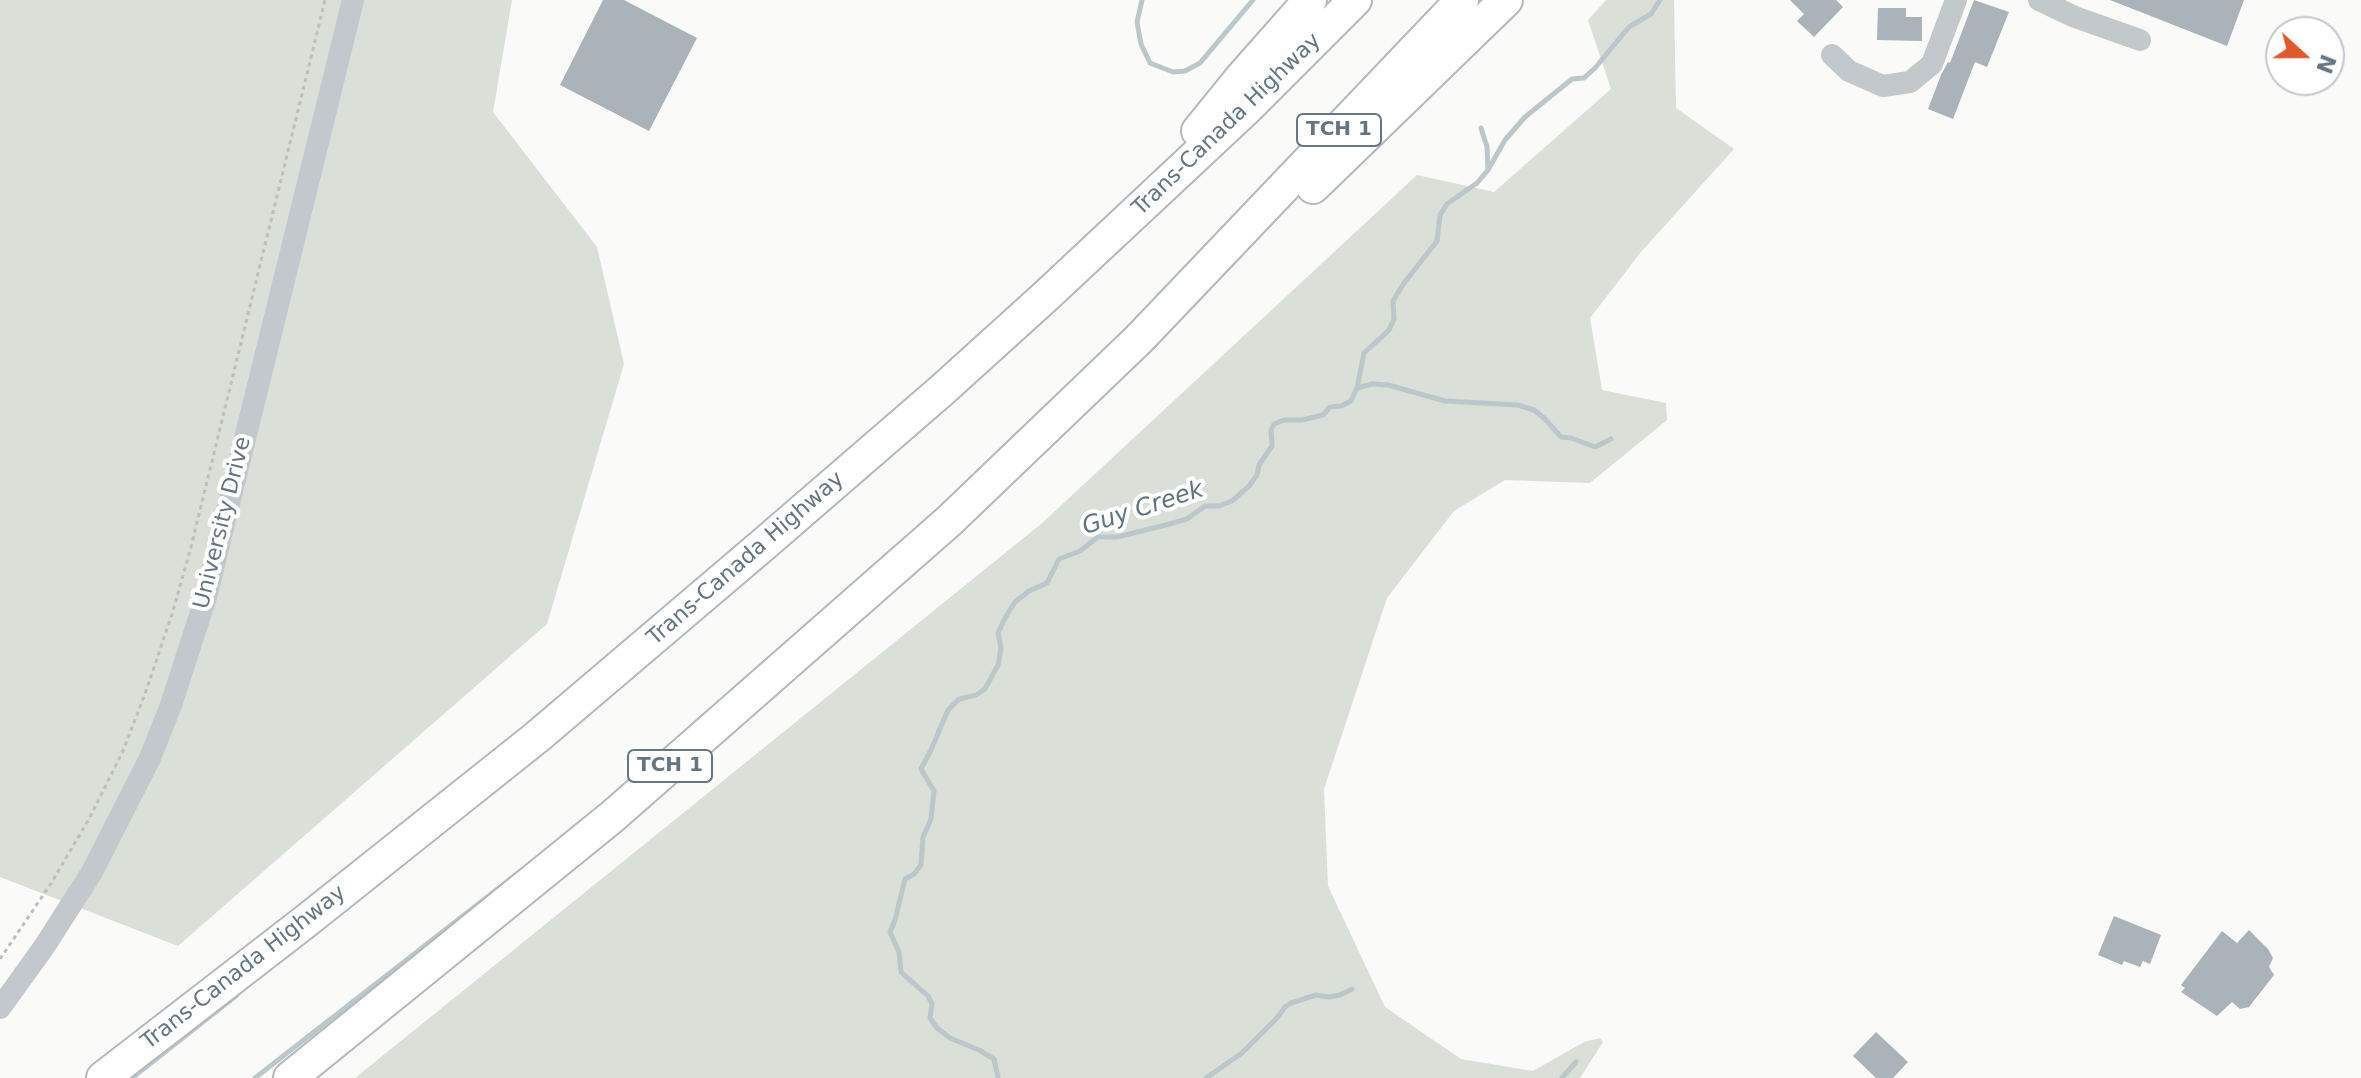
<!DOCTYPE html>
<html>
<head>
<meta charset="utf-8">
<style>
  body { margin:0 }
  #map { position:relative; width:2361px; height:1078px; overflow:hidden; background:#fafaf8; font-family:"DejaVu Sans",sans-serif }
  canvas { display:block }
  .north { position:absolute; left:2265px; top:16px; width:80px; height:80px; box-sizing:border-box; background:#fff; border:2px solid #c1c8cd; border-radius:50%; rotate:111deg; font-size:22px; font-weight:700; line-height:32px; text-align:center; color:#657683 }
  .north::after { content:''; display:block; margin:auto; width:28px; height:36px; background:#e4572e; clip-path:polygon(50% 0,100% 100%,50% 72%,0 100%) }
</style>
</head>
<body>
<div id="map">
<canvas width="2361" height="1078"></canvas>
<div class="north">N</div>
</div>
<script>
const ctx = document.querySelector('canvas').getContext('2d');
ctx.lineJoin = 'round';
function fillPath(path, color) { ctx.fillStyle = color; ctx.fill(path, 'evenodd'); }
const poly = rows => new Path2D(rows.map(r => 'M' + r).join(''));
function strokePath(path, color, width, dash) { ctx.strokeStyle = color; ctx.lineWidth = width; ctx.lineCap = dash ? 'butt' : 'round'; ctx.setLineDash(dash || []); ctx.stroke(path); }
function drawText(font, color, halo, rows, align = 'center') {
  ctx.font = font + ' "DejaVu Sans",sans-serif'; ctx.lineWidth = 8; ctx.setLineDash([]); ctx.textBaseline = 'middle'; ctx.strokeStyle = halo; ctx.fillStyle = color; for (const [text, x, y, turn = 0] of rows) {
    ctx.save(); ctx.translate(x, y); ctx.rotate((+turn || 0) * Math.PI / 180); ctx.textAlign = isNaN(turn) ? turn : align; if (halo) ctx.strokeText(text, 0, 0); ctx.fillText(text, 0, 0); ctx.restore();
  }
}
fillPath(poly([
  [0,0,512,0,493,112,597,247,624,364,547,624,178,946,0,877],
  [1606,0,1674,0,1676,108,1734,149,1641,252,1590,318,1602,390,1666,403,1667,420,1590,483,1505,480,1454,511,1387,598,1324,789,1328,886,1385,1007,1461,1059,1533,1071,1584,1042,1600,1038,1603,1042,1580,1078,355,1078,1041,524,1417,175,1494,192,1611,89,1588,20]
]), '#dadfd7');
strokePath(poly([
  [1142,0,1137,22,1141,44,1150,63,1173,72,1185,71,1200,63,1253,0],
  [1481,128,1487,147,1488,170],
  [1357,388,1372,384,1388,385,1445,401,1518,405,1534,410,1545,419,1561,437,1571,438,1595,447,1611,439],
  [132,1078,237,995],
  [255,1078,522,870],
  [998,1078,994,1059,979,1050,950,1038,937,1028,930,1018,932,1004,928,996,901,972,899,952,890,932,895,920,905,879,914,874,921,865,923,837,931,819,934,791,921,769,931,750,948,710,959,699,976,695,985,689,998,665,1001,648,998,633,1005,618,1015,602,1029,591,1047,583,1059,559,1080,551,1098,537,1117,537,1166,525,1187,519,1205,506,1219,506,1232,501,1249,486,1257,475,1259,465,1272,446,1271,430,1274,424,1284,420,1302,420,1323,415,1330,407,1341,406,1351,401,1357,388,1364,353,1389,330,1394,319,1393,301,1404,283,1437,241,1440,215,1447,204,1477,183,1488,170,1505,140,1525,117,1572,79,1584,78,1595,68,1629,27,1651,14,1660,0],
  [1206,1078,1242,1053,1276,1019,1285,1007,1291,1003,1316,995,1329,997,1340,995,1352,989],
  [1562,1078,1576,1062]
]), '#bbc7cb', 5);
fillPath(poly([
  [603,0,624,0,697,38,649,131,560,85],
  [1790,0,1836,0,1843,7,1814,37,1797,21,1804,14],
  [1974,0,2009,12,1987,67,1975,62,1953,119,1928,109,1941,75,1948,62,1950,63],
  [2110,0,2244,0,2227,46],
  [1878,8,1906,8,1906,17,1922,17,1922,41,1877,40],
  [2114,916,2161,935,2150,964,2143,961,2140,967,2124,961,2122,965,2098,955],
  [2249,930,2268,949,2273,958,2269,967,2274,975,2249,1007,2240,1009,2232,1002,2217,1016,2181,992,2185,988,2181,985,2222,931,2237,943],
  [1876,1032,1908,1062,1893,1078,1876,1078,1853,1056]
]), '#aab3b9');
const highway = poly([
  [1198,131,1241,78,1310,0],
  [1313,187,1506,0],
  [103,1078,306,921,537,737,764,544,941,391,1046,296,1248,107,1355,0],
  [290,1078,613,816,949,521,1139,339,1462,0]
]);
strokePath(highway, '#b4b9bd', 36);
strokePath(poly([
  [0,959,50,885,89,819,123,751,146,691,173,611,191,547,325,0]
]), '#bbbfc2', 3, [4, 4]);
strokePath(poly([
  [2039,0,2075,17,2140,40],
  [1832,55,1849,71,1883,86,1910,82,1932,64,1956,0],
  [0,1008,44,947,92,872,150,758,171,705,206,597,353,0]
]), '#c3c8cc', 22);
strokePath(highway, '#fff', 32);
for (const [x, y, w] of [
  [1339,130,84],
  [670,766,84]
]) { const box = new Path2D(); box.roundRect(x - w / 2, y - 16, w, 32, 6); ctx.fillStyle = '#fff'; ctx.fill(box); strokePath(box, '#657683', 2); }
drawText('bold 20px', '#657683', null, [
  ["TCH 1",1339,130],
  ["TCH 1",670,766]
]);
drawText('22px', '#657683', '#fff', [
  ["Trans-Canada Highway",1227,125,-44],
  ["University Drive",223,523,-76],
  ["Trans-Canada Highway",746,559,-41],
  ["Trans-Canada Highway",244,968,-38]
]);
drawText('italic 24px', '#60757c', '#fff', [
  ["Guy Creek",1143,509,-18]
]);
</script>
</body>
</html>
